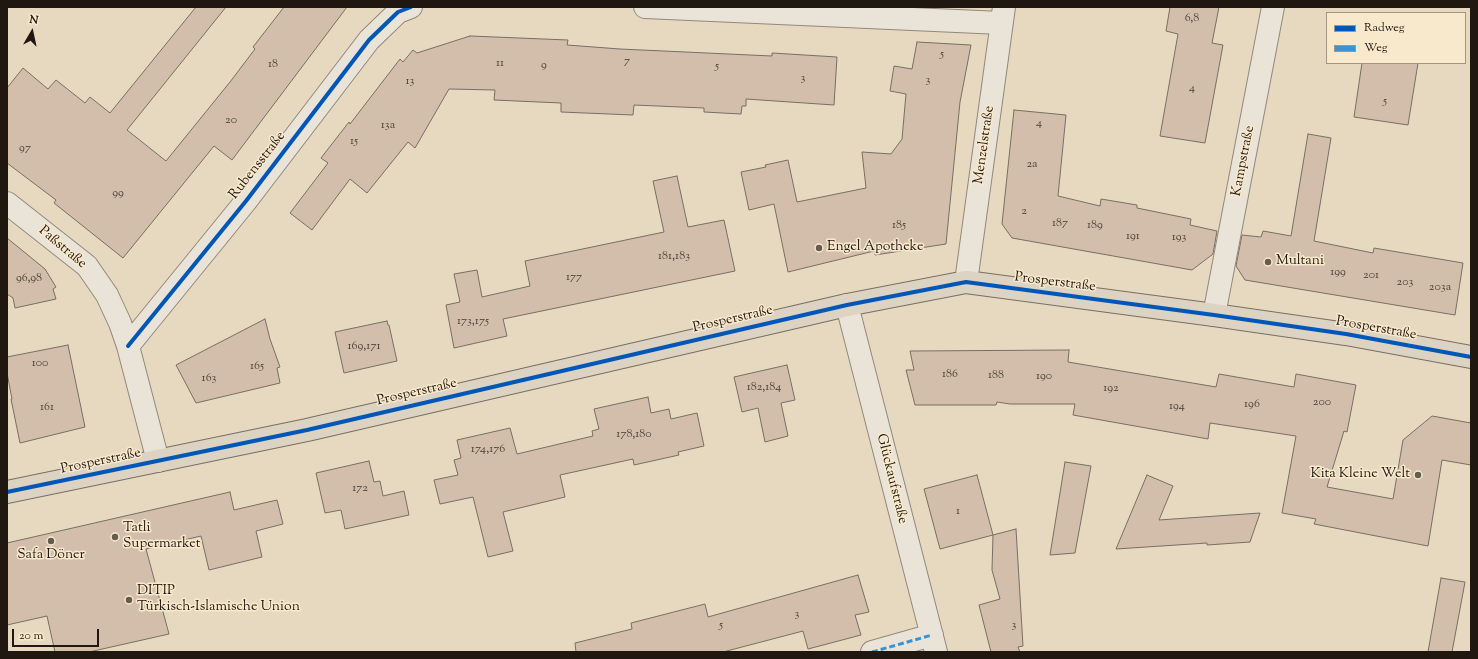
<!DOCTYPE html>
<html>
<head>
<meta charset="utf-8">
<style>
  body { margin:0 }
  #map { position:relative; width:1478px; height:659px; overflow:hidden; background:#e7d9c0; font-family:"Sorts Mill Goudy",serif }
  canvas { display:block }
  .frame { position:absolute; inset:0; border:8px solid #201810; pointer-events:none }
  .legend { position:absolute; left:1326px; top:12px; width:140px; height:52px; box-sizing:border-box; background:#f9e9cc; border:1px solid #a29581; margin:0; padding:5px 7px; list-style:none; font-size:12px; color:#201810 }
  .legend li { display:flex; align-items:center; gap:8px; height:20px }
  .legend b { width:20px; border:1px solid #a29581 }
  .north { position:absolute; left:12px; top:12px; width:40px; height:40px; -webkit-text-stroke:3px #f9e9cc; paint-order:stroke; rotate:9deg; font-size:11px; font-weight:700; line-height:16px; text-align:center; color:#201810 }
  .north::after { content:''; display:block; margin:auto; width:14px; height:18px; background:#201810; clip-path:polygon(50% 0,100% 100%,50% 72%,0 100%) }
  .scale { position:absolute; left:12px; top:629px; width:87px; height:18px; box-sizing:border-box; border:2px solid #201810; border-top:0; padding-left:5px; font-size:12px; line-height:14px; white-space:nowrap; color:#201810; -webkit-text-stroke:3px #f9e9cc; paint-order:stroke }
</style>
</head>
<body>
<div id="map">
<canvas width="1478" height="659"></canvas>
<div class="frame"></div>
<ul class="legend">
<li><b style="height:5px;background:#0057b8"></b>Radweg</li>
<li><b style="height:5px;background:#3a93d3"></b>Weg</li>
</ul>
<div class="north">N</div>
<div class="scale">20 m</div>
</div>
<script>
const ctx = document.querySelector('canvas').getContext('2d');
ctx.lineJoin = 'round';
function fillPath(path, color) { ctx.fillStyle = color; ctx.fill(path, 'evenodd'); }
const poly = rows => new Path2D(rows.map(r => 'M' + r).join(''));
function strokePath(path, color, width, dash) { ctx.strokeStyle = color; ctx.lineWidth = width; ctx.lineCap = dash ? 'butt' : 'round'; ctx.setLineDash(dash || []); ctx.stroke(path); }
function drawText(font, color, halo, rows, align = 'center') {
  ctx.font = font + ' "Sorts Mill Goudy",serif'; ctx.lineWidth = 3; ctx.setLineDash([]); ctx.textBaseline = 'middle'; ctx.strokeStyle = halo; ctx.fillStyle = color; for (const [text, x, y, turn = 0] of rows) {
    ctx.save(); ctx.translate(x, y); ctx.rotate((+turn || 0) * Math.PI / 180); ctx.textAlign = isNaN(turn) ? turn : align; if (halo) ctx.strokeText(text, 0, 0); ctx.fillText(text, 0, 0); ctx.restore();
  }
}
const building = poly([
  [196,7,226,7,127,130,166,161,230,82,255,49,253,47,284,7,347,7,232,160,214,146,123,258,54,203,56,200,7,163,7,88,23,68,48,89,56,80,85,103,90,97,110,113,196,7],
  [1170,7,1219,7,1212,43,1223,45,1205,143,1160,136,1178,34,1166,31,1170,7],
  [470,36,568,40,567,45,620,49,772,56,772,53,837,57,834,105,746,99,746,106,742,106,741,114,704,112,704,108,634,105,633,115,561,112,561,103,494,100,495,90,449,89,415,148,408,142,367,193,350,179,312,230,290,213,328,163,321,158,349,122,350,124,400,59,403,62,413,50,417,53,470,36],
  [917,42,971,45,960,102,946,244,875,255,874,251,788,272,774,204,749,210,741,172,766,167,765,165,788,160,797,202,866,188,862,152,891,154,902,139,906,94,890,91,894,66,912,69,917,42],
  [1362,63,1418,63,1408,125,1354,117,1362,63],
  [1014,110,1066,115,1058,196,1100,206,1101,199,1137,205,1137,208,1191,219,1190,225,1217,231,1213,254,1192,270,1012,238,1002,224,1014,110],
  [1308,134,1331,138,1314,241,1373,253,1374,248,1463,263,1455,315,1245,280,1236,266,1242,235,1261,237,1263,231,1291,236,1308,134],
  [677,176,688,227,724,220,735,271,503,319,507,336,454,348,446,305,460,302,454,274,477,270,482,297,530,286,525,261,664,232,653,181,677,176],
  [7,238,45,269,56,287,53,289,56,299,15,308,13,298,7,294,7,238],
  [265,319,270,339,280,367,277,368,280,383,196,403,176,365,265,319],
  [387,321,388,325,389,325,397,361,344,373,335,332,387,321],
  [68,345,85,427,20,443,11,399,12,399,7,373,7,357,68,345],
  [1069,350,1068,362,1216,387,1219,374,1294,387,1296,374,1356,385,1347,432,1344,431,1327,487,1393,499,1403,440,1432,416,1471,423,1471,465,1442,460,1428,546,1314,524,1316,519,1282,513,1296,436,1210,423,1208,439,1073,415,1075,404,1010,404,997,402,996,405,915,405,906,370,914,370,910,351,1069,350],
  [787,365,795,400,781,403,788,436,765,442,758,408,742,412,734,377,787,365],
  [648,397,651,413,669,409,671,419,697,413,704,446,678,452,679,455,634,465,633,459,560,475,565,497,503,512,513,551,488,557,473,497,440,504,434,480,458,475,454,460,461,458,457,440,510,428,517,454,593,436,592,431,599,429,594,409,648,397],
  [369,461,374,482,380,481,383,496,404,491,409,515,345,529,341,510,325,513,316,473,369,461],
  [1065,462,1091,466,1075,553,1050,555,1065,462],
  [977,475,993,535,940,549,924,489,977,475],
  [1147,475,1173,486,1159,520,1260,513,1250,542,1207,545,1207,543,1116,549,1147,475],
  [230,492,234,510,277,500,283,524,256,531,262,557,209,570,201,536,146,549,169,634,89,652,55,652,47,616,7,625,7,543,230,492],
  [1016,529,1023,646,1018,647,1020,652,991,652,979,605,1000,599,992,570,993,535,1016,529],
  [858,575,869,612,855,615,861,635,827,644,808,649,803,631,723,652,576,652,575,643,632,629,631,623,705,604,708,617,858,575],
  [1441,578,1465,582,1452,652,1428,652,1441,578]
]);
fillPath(building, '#d2beab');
strokePath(building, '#776f62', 1);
const minor = poly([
  [645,7,1001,23],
  [7,203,87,266,107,295,120,323,128,346,158,461],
  [966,282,1004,7],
  [847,305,936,652],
  [1214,315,1273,7],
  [128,346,246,201,369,40,398,12,411,7],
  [872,652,932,635]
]);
const major = poly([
  [7,492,307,430,847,305,966,282,1214,315,1346,334,1471,357]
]);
strokePath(minor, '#92897b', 24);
strokePath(major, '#776f62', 24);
strokePath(minor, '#eae3d7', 22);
strokePath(major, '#ddd3c2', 22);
strokePath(poly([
  [872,652,932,635]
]), '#3a93d3', 3, [6, 3]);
strokePath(poly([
  [128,346,246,201,369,40,398,12,411,7],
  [7,492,307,430,847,305,966,282,1214,315,1346,334,1471,357]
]), '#0057b8', 4);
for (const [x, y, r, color] of [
  [819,248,4,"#665c4e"],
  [1268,262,4,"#665c4e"],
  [1418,475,4,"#665c4e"],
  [115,537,4,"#665c4e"],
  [51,541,4,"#665c4e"],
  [129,600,4,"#665c4e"]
]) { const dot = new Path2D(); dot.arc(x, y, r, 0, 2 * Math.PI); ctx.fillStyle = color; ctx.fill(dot); strokePath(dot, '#f9e9cc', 1.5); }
drawText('12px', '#4c4237', null, [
  ["6,8",1192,19],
  ["5",942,55],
  ["7",627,62],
  ["11",500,64],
  ["18",273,65],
  ["9",544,66],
  ["5",717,67],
  ["3",803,79],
  ["3",928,81],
  ["13",410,82],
  ["4",1192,89],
  ["5",1385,102],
  ["20",231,121],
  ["4",1039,124],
  ["13a",388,126],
  ["15",354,142],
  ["97",25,149],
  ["2a",1032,165],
  ["99",118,194],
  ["2",1024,212],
  ["187",1060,224],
  ["185",899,226],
  ["189",1095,226],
  ["191",1133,237],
  ["193",1179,238],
  ["181,183",674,257],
  ["199",1338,273],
  ["201",1371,276],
  ["177",574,278],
  ["96,98",29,279],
  ["203",1405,283],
  ["203a",1440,288],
  ["173,175",473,322],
  ["169,171",364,347],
  ["100",40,364],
  ["165",257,367],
  ["186",950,375],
  ["188",996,376],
  ["190",1044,377],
  ["163",209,379],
  ["182,184",764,388],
  ["192",1111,389],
  ["200",1322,403],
  ["196",1252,405],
  ["194",1177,407],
  ["161",47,408],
  ["178,180",634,435],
  ["174,176",488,450],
  ["172",360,489],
  ["1",958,512],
  ["3",797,615],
  ["5",721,626],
  ["3",1014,626]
]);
drawText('14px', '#201810', '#f9e9cc', [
  ["Menzelstraße",985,145,-82],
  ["Kampstraße",1244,161,-79],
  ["Rubensstraße",258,166,-52],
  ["Paßstraße",62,248,40],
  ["Prosperstraße",1055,283,7],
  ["Prosperstraße",733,320,-13],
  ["Prosperstraße",1376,329,10],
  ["Prosperstraße",417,393,-13],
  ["Prosperstraße",101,462,-12],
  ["Glückaufstraße",891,479,76]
]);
drawText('14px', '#201810', '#f9e9cc', [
  ["Engel Apotheke",827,248],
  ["Multani",1276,262],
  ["Kita Kleine Welt",1410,475,"right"],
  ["Tatli",123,529],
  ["Supermarket",123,545],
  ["Safa Döner",51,556,"center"],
  ["DITIP",137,592],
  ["Türkisch-Islamische Union",137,608]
], 'left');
</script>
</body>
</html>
